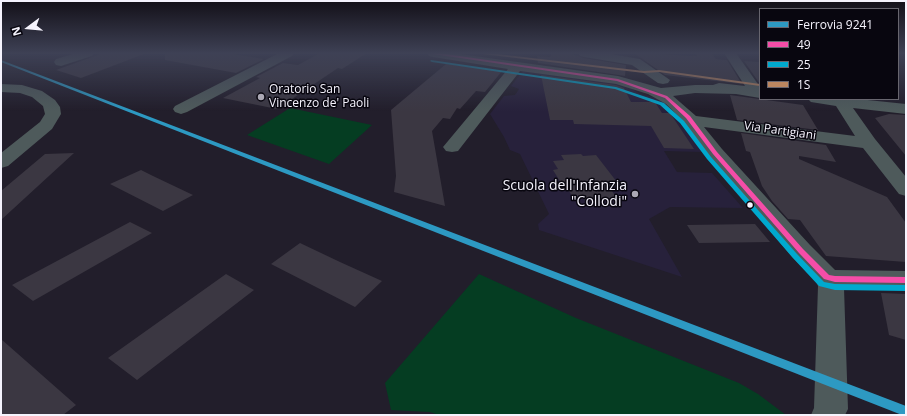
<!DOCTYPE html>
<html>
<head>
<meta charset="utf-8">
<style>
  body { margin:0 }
  #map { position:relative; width:907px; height:416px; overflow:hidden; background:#221e2b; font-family:"Open Sans",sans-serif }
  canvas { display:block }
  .frame { position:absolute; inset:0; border:2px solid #f5f3fd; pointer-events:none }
  .legend { position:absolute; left:759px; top:8px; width:140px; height:92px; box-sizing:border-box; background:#08060f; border:1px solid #67656e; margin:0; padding:5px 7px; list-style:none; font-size:12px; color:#f5f3fd }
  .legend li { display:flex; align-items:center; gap:8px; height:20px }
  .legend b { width:20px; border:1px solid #67656e }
  .north { position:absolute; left:8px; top:8px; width:40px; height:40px; -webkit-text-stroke:3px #08060f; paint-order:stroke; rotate:254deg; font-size:11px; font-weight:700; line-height:16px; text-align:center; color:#f5f3fd }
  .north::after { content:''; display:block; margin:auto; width:14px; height:18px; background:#f5f3fd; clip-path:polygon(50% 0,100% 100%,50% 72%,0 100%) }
</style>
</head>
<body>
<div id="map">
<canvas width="907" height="416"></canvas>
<div class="frame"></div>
<ul class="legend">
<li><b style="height:5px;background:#2d99c2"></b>Ferrovia 9241</li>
<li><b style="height:5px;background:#f54da8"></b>49</li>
<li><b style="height:5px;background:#00a9ce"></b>25</li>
<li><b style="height:5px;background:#bb8660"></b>1S</li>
</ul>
<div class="north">N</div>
</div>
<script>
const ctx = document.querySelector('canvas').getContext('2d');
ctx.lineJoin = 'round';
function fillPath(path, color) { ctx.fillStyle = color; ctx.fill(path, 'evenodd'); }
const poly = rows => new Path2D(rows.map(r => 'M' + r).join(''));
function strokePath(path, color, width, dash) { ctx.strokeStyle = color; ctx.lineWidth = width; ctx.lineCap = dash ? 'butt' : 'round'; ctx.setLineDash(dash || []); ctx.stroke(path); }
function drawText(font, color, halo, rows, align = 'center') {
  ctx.font = font + ' "Open Sans",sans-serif'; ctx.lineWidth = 3; ctx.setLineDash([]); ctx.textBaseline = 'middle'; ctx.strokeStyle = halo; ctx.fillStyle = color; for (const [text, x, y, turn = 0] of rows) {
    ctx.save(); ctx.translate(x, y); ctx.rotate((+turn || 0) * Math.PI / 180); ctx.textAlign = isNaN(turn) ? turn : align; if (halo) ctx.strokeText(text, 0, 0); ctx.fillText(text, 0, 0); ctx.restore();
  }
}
fillPath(poly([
  [523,71,626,85,640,94,661,99,702,152,664,151,677,172,712,173,743,208,670,207,649,219,682,277,539,230,538,224,549,214,520,154,510,150,504,137,490,114,504,96,515,95,519,89,511,86]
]), '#27213b');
fillPath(poly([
  [290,108,372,125,329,164,247,135],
  [479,274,576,318,739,383,758,394,786,415,439,415,430,412,391,410,385,383]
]), '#053d22');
fillPath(poly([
  [103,53,144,54,81,78,56,70],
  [165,53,227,53,264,59,236,73,165,60],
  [320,53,367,53,342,69,338,68,277,109,223,98,260,78,256,77,283,63,298,65],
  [552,53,569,53,584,58,626,65,625,76,538,63,537,56,550,57],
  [634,53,697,56,695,53,711,53,716,59,727,60,742,84,665,75],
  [744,61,760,62,760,84],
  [446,64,502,71,485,92,476,91,460,109,457,108,450,119,443,118,432,131,445,206,394,192,396,176,391,110],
  [541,75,616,85,624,88,631,102,655,102,662,113,670,113,694,149,664,148,651,126,574,124,573,120,550,120],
  [730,95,803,105,818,130,737,120],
  [889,114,906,115,906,156,875,118],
  [741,133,826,145,836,162,799,156,799,159,887,197,906,223,906,262,826,256,800,220,788,219,772,201,762,186,750,152,746,151],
  [74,153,1,220,1,191,45,154],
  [581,154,583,156,596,155,620,186,609,187,617,198,585,201,584,198,574,199,569,191,566,191,553,170,558,169,553,161,564,160,561,155],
  [141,170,153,176,193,195,163,211,110,184],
  [130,222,152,233,33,301,12,285],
  [755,224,770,242,699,243,687,225],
  [300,243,340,262,382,281,355,307,271,264],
  [226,274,254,290,137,380,108,358],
  [881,293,906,294,906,340,889,335],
  [1,339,76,405,63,415,1,415]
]), '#3b3742');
fillPath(poly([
  [76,53,94,53,92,56,61,66,56,65,54,62,56,59,76,53],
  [279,53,294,53,292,56,187,112,181,114,175,112,173,109,175,106,279,53],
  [427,53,453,53,618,76,661,88,695,85,713,85,719,83,745,86,724,53,736,53,760,87,760,98,736,94,695,93,673,96,696,116,855,136,836,106,811,102,808,99,858,99,906,104,906,114,853,108,875,139,906,177,906,196,899,194,863,148,704,127,722,149,810,245,835,270,906,271,906,289,844,288,848,409,845,415,811,415,814,408,818,286,816,281,792,257,708,157,682,120,666,104,648,94,616,84,520,71,458,151,452,152,446,151,443,147,508,69,433,57,429,56,427,53],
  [578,53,605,53,640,59,670,80,668,83,663,84,658,83,632,65,584,57,580,56,578,53],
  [1,84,22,85,42,91,55,100,60,107,61,114,52,129,8,166,1,168,1,153,40,122,45,114,43,106,32,97,20,93,1,92,1,84]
]), '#4e5a5b');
fillPath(poly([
  [431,53,439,53,618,79,667,96,690,116,717,152,803,249,829,275,835,276,906,277,906,283,835,282,824,279,799,253,713,154,686,118,665,98,617,81,433,54,431,53]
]), '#f54da8');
fillPath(poly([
  [431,60,616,87,664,103,684,121,711,157,797,254,824,282,835,284,906,285,906,291,835,290,819,286,793,258,707,159,680,123,660,105,615,89,432,62,430,61,431,60]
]), '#00a9ce');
fillPath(poly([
  [480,53,489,53,644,71,659,70,760,84,760,86,659,72,644,73,482,54,480,53]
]), '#bb8660');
fillPath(poly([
  [1,60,906,406,906,415,902,415,1,62,1,60]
]), '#2d99c2');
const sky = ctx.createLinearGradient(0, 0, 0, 111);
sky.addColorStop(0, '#131018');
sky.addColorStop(0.48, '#3e4155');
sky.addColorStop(1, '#3e415500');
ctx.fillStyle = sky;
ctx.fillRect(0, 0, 907, 111);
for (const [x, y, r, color] of [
  [261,97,4,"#aba8b4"],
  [635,194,4,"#aba8b4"],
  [750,205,3.5,"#f5f3fd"]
]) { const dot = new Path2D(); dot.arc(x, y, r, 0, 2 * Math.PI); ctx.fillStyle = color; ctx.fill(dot); strokePath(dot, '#08060f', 1.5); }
drawText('12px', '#f5f3fd', '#08060f', [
  ["Oratorio San",269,90],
  ["Vincenzo de' Paoli",269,104]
], 'left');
drawText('12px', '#f5f3fd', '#08060f', [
  ["Via Partigiani",780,131,8]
]);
drawText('14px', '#f5f3fd', '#08060f', [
  ["Scuola dell'Infanzia",627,186],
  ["\"Collodi\"",627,202]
], 'right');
</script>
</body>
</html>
